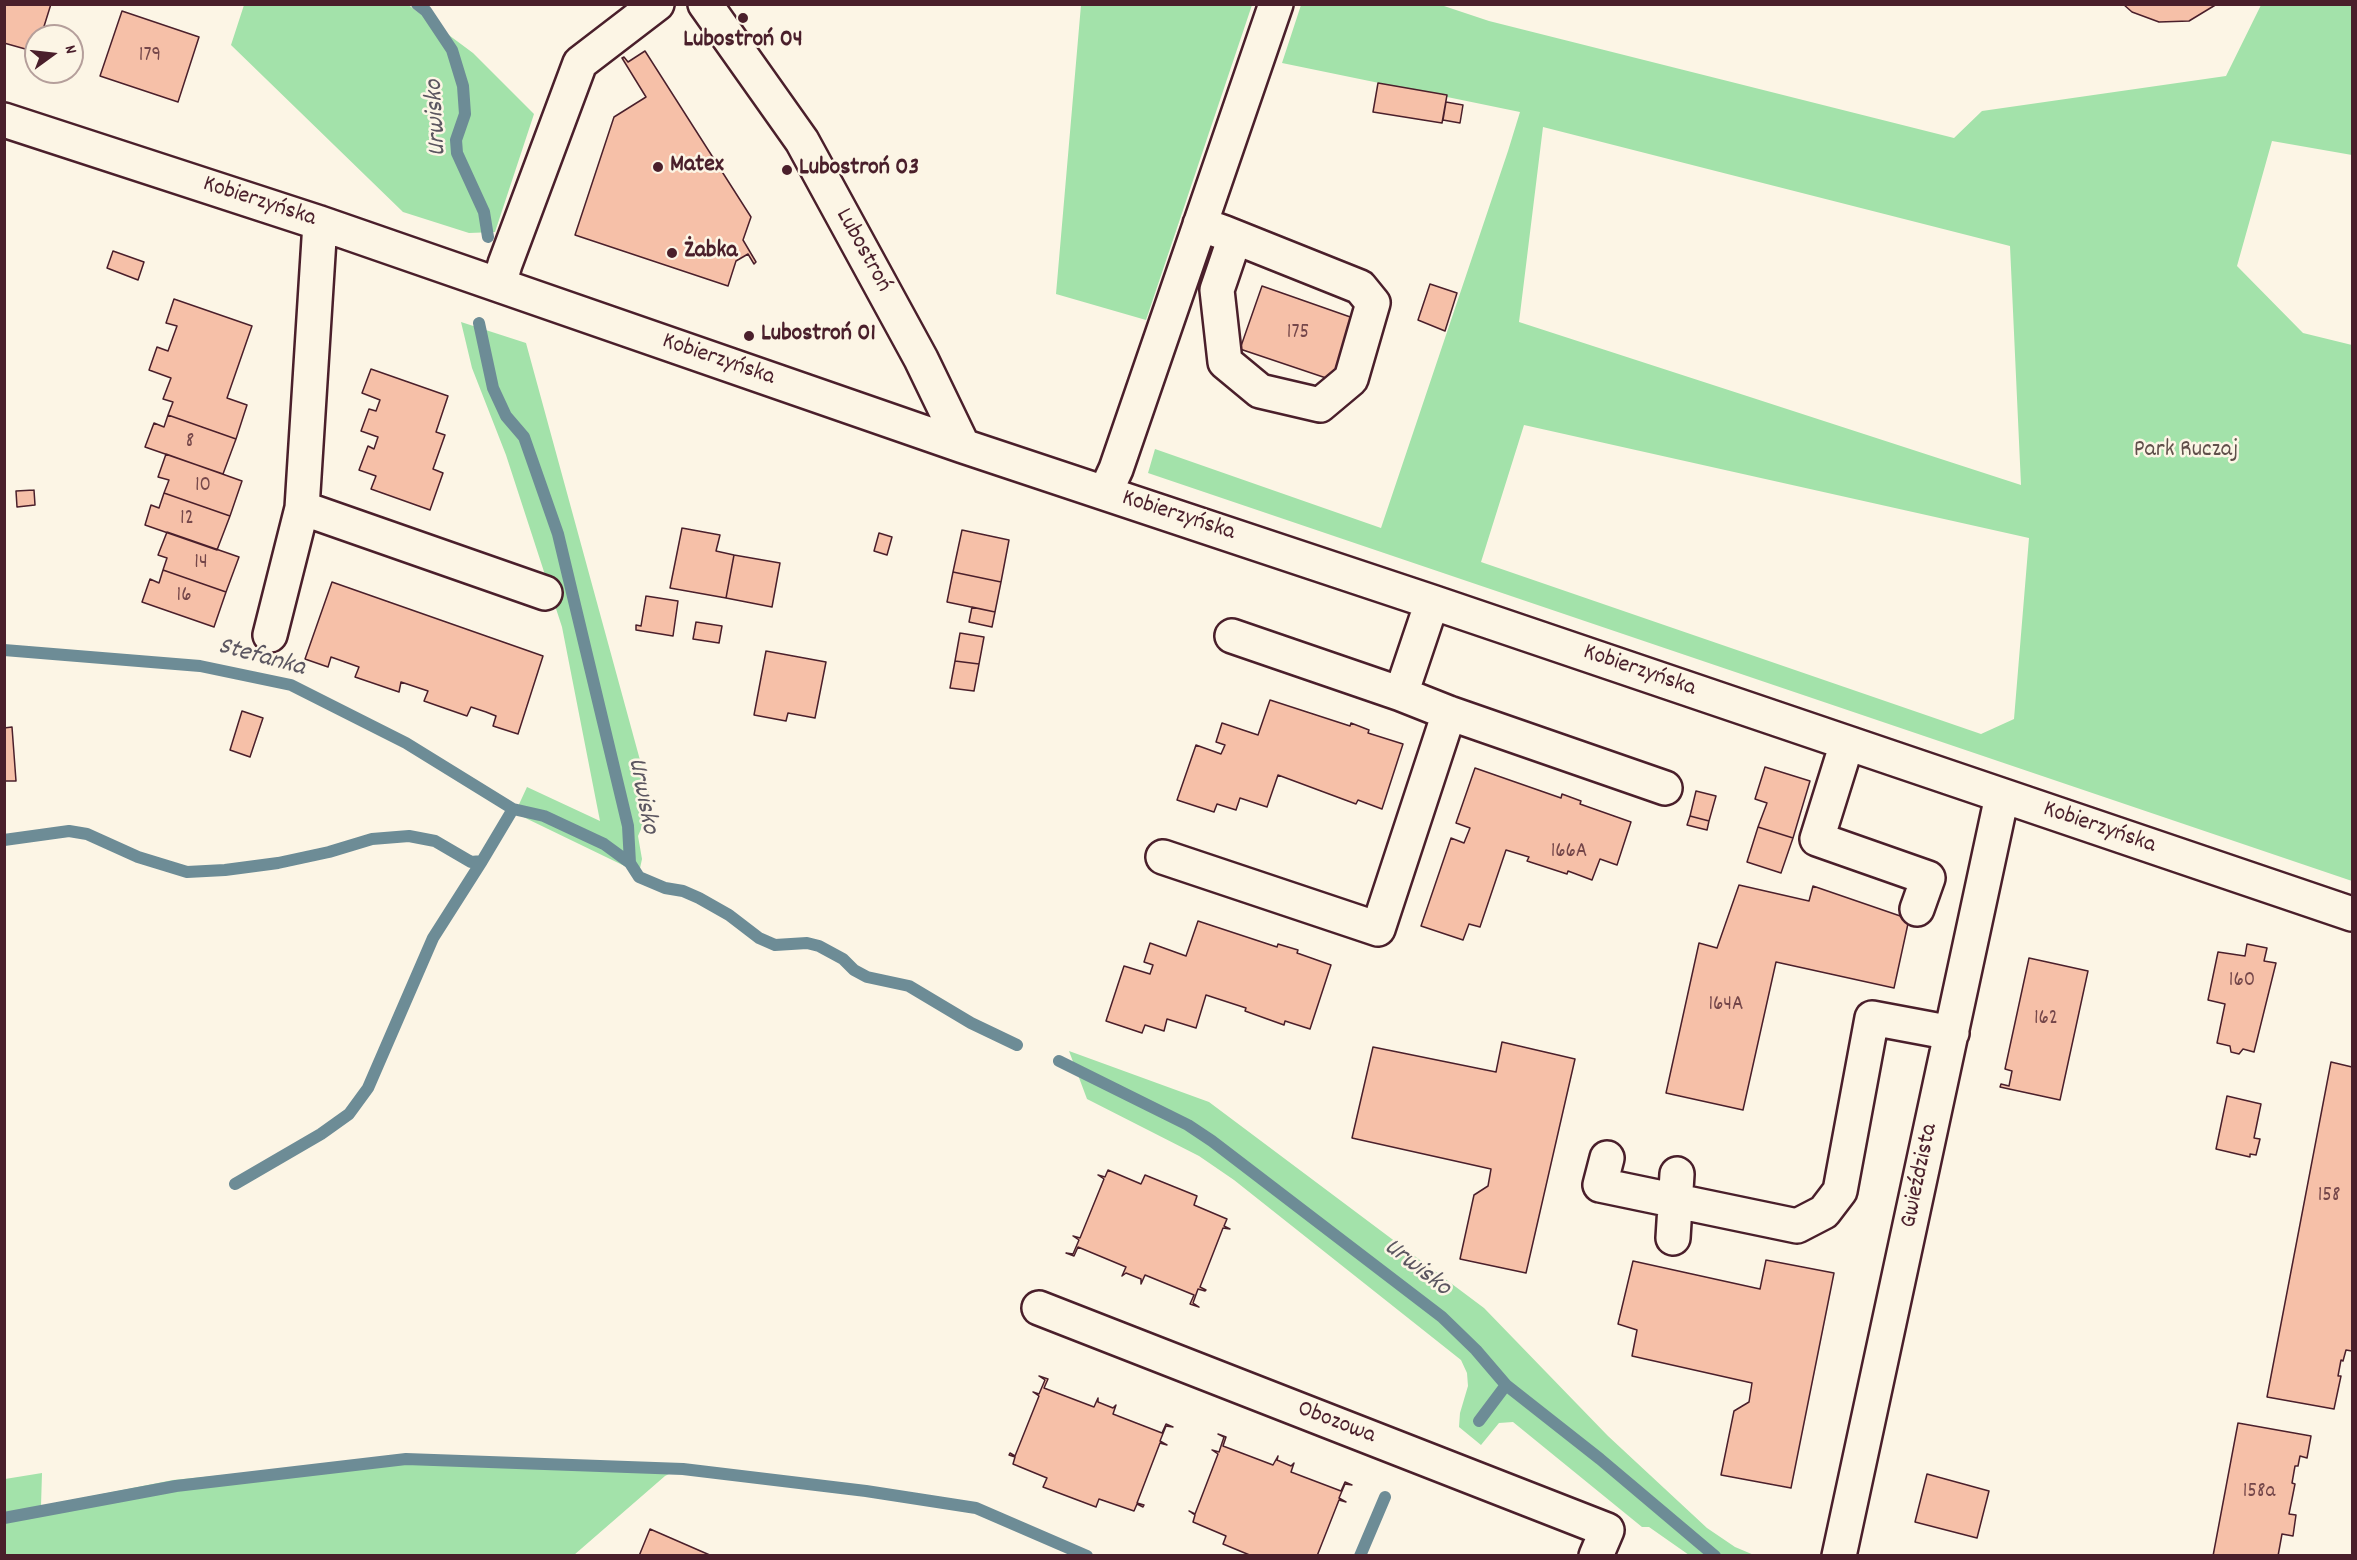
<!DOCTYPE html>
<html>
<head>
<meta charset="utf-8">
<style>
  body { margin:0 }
  #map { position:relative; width:2357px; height:1560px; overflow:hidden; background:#fcf5e5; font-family:Dekko,sans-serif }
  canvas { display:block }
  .frame { position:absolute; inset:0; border:6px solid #4a1f2b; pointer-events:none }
  .north { position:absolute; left:24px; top:24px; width:60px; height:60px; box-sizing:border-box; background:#fcf5e5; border:2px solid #b59f9b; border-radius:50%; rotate:75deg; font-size:16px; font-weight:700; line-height:24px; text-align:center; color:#4a1f2b }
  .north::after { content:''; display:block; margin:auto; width:21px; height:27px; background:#4a1f2b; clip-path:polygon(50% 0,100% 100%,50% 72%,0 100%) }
</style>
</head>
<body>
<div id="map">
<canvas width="2357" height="1560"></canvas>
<div class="frame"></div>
<div class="north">N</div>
</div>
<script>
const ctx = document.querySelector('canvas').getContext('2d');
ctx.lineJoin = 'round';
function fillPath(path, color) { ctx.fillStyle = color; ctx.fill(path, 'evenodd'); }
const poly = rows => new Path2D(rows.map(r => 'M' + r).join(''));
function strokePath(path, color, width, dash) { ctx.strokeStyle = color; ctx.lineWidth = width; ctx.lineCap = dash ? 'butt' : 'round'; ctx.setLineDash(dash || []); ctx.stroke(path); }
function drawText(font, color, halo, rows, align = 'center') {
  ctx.font = font + ' Dekko,sans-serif'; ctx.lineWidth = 5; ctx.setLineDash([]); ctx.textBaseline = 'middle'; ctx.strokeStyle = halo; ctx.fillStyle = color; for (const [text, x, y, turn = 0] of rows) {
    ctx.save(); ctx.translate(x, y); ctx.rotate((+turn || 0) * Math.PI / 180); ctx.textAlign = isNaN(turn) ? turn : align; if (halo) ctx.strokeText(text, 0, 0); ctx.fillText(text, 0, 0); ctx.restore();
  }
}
fillPath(poly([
  [407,4,473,53,534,114,495,232,469,233,403,212,231,45,244,5],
  [1081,5,1252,5,1146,320,1056,294],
  [1301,5,1441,5,1489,21,1954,138,1982,111,2226,76,2261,5,2352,5,2352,155,2272,141,2237,266,2303,333,2352,345,2352,881,1148,473,1155,449,1381,528,1508,151,1520,112,1282,63],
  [1543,127,2010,246,2021,485,1519,322],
  [1524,425,2029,538,2014,719,1981,734,1481,562],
  [461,322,526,343,652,804,638,836,642,859,639,873,515,813,527,787,600,821,562,627,506,455,472,368],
  [1069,1051,1209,1102,1484,1308,1608,1436,1707,1528,1735,1547,1754,1555,1689,1555,1649,1527,1642,1527,1513,1422,1499,1423,1481,1445,1459,1427,1460,1413,1468,1386,1467,1373,1461,1360,1234,1180,1199,1156,1087,1099],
  [406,1457,683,1467,665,1476,574,1555,5,1555,5,1479,42,1473,41,1506,173,1480]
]), '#a3e2aa');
strokePath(poly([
  [417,4,426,11,452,50,463,86,465,114,456,140,457,153,484,212,488,237],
  [479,323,493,388,506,416,524,437,558,534,628,826,630,863,639,877,665,888,683,891,699,898,729,915,759,938,775,945,807,943,819,946,843,959,854,970,867,977,909,986,971,1023,1017,1045],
  [4,650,200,666,291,685,406,743,513,809,544,816,604,844,630,863],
  [4,840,69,831,87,834,138,857,187,872,225,870,278,863,329,852,372,839,409,836,435,841,471,862,482,861,513,809],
  [1059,1061,1188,1125,1212,1141,1442,1317,1476,1350,1506,1385,1600,1459,1715,1556],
  [235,1184,321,1134,349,1114,368,1088,433,938,482,861],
  [1479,1421,1506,1385],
  [4,1518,176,1486,406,1459,683,1469,866,1491,976,1508,1087,1556],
  [1360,1556,1385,1497]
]), '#6d8c96', 12);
const building = poly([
  [4,4,51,4,41,36,36,36,36,52,4,43,4,4],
  [2123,4,2217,4,2189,21,2159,22,2132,12,2123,4],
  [122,11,199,37,178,102,100,76,122,11],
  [645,51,751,217,743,240,756,262,754,264,748,254,736,261,728,286,575,235,614,117,646,97,622,58,624,57,628,62,645,51],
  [1378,83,1447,95,1442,123,1373,112,1378,83],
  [1446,102,1463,105,1460,123,1443,120,1446,102],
  [113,251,144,262,138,280,107,268,113,251],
  [1430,284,1457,293,1445,331,1418,320,1430,284],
  [1262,286,1356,319,1335,381,1240,349,1262,286],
  [174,299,252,326,227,398,247,405,236,439,168,415,173,402,163,399,171,378,149,370,157,347,168,351,177,326,166,323,174,299],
  [371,369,448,396,436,432,445,435,433,469,443,473,430,510,371,489,376,476,359,470,368,446,374,449,378,437,361,431,369,409,376,411,380,400,362,393,371,369],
  [168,415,236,439,223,474,145,447,154,423,164,427,168,415],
  [166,454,242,481,230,516,164,493,169,480,158,477,166,454],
  [34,490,35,505,17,507,16,491,34,490],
  [164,493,230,516,217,550,145,525,151,505,159,508,164,493],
  [682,528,720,535,716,551,734,555,726,598,670,588,682,528],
  [962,530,1009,540,1001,582,953,572,962,530],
  [167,532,239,557,226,592,163,570,167,558,158,555,167,532],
  [879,533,892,537,887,555,874,551,879,533],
  [734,555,780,563,772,607,726,598,734,555],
  [163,570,226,592,214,627,142,602,150,579,159,583,163,570],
  [953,572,1001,582,995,612,947,602,953,572],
  [332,582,543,656,518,734,493,726,496,716,486,712,471,707,467,716,424,701,428,691,401,682,399,692,355,677,359,667,331,657,328,667,305,659,332,582],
  [646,596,678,601,673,636,636,630,636,625,641,626,646,596],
  [972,607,995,612,992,627,969,622,972,607],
  [696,622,722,626,719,643,693,639,696,622],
  [960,633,984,637,979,664,955,661,960,633],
  [766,651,826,662,815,718,788,713,786,721,754,715,766,651],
  [955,661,979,664,974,691,950,688,955,661],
  [1270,700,1350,726,1351,723,1369,730,1368,733,1403,744,1382,809,1358,800,1356,804,1278,775,1267,807,1240,798,1236,810,1217,804,1214,812,1177,800,1196,745,1221,754,1225,745,1216,742,1222,723,1258,735,1270,700],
  [242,711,263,718,250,757,230,750,242,711],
  [12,727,16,781,4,781,4,728,12,727],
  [1765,767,1810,781,1793,838,1758,827,1767,803,1755,799,1765,767],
  [1475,768,1561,798,1562,794,1581,801,1580,804,1631,822,1617,865,1600,859,1592,880,1568,871,1567,874,1527,861,1529,857,1506,850,1480,927,1469,924,1463,940,1421,926,1451,838,1464,843,1470,828,1456,823,1475,768],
  [1696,791,1716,796,1709,821,1690,816,1696,791],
  [1690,816,1709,821,1707,830,1687,825,1690,816],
  [1758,827,1793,838,1781,873,1747,862,1758,827],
  [1739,885,1809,901,1813,886,1909,919,1894,988,1776,962,1743,1110,1666,1093,1699,943,1717,948,1739,885],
  [1198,921,1277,947,1278,944,1298,950,1297,953,1331,965,1310,1029,1285,1021,1284,1025,1245,1011,1246,1008,1206,995,1196,1028,1167,1019,1164,1031,1145,1025,1142,1033,1106,1021,1124,966,1150,974,1153,965,1144,962,1150,943,1186,956,1198,921],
  [2247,944,2267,948,2264,961,2276,963,2254,1052,2243,1049,2239,1054,2231,1052,2230,1046,2217,1043,2225,1004,2208,1000,2218,952,2245,956,2247,944],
  [2029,958,2088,971,2060,1100,2000,1087,2001,1084,2009,1086,2012,1071,2005,1069,2029,958],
  [1502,1042,1575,1059,1526,1273,1460,1259,1474,1195,1488,1186,1491,1169,1352,1138,1373,1047,1496,1072,1502,1042],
  [2331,1062,2352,1067,2352,1351,2346,1350,2343,1361,2341,1360,2338,1376,2341,1376,2334,1409,2267,1397,2331,1062],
  [2227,1096,2261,1104,2254,1138,2260,1139,2256,1155,2250,1154,2250,1157,2216,1149,2227,1096],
  [1108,1170,1141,1184,1145,1175,1197,1196,1194,1205,1227,1219,1224,1226,1230,1229,1223,1228,1200,1287,1206,1290,1205,1291,1198,1289,1193,1303,1199,1307,1190,1304,1194,1295,1145,1275,1141,1284,1141,1279,1126,1273,1122,1276,1126,1267,1078,1247,1074,1256,1066,1253,1073,1254,1079,1240,1073,1236,1080,1238,1104,1179,1098,1175,1105,1177,1108,1170],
  [1766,1260,1834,1273,1791,1488,1721,1475,1734,1411,1749,1402,1752,1383,1632,1356,1637,1330,1618,1324,1633,1261,1760,1289,1766,1260],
  [1039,1376,1048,1379,1044,1388,1094,1407,1098,1398,1098,1402,1113,1408,1116,1405,1113,1414,1162,1433,1166,1424,1173,1427,1166,1426,1160,1441,1167,1445,1160,1443,1137,1503,1144,1505,1143,1507,1137,1504,1134,1511,1099,1499,1096,1507,1043,1487,1047,1478,1013,1464,1015,1457,1009,1455,1010,1453,1015,1456,1039,1396,1033,1392,1039,1394,1045,1380,1039,1376],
  [2238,1423,2311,1436,2307,1458,2300,1456,2298,1466,2295,1466,2292,1483,2295,1484,2289,1514,2296,1515,2293,1536,2282,1534,2278,1556,2213,1556,2238,1423],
  [1218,1434,1226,1437,1223,1446,1273,1465,1278,1456,1277,1460,1291,1466,1294,1463,1291,1472,1341,1491,1345,1482,1352,1485,1345,1484,1339,1498,1346,1502,1339,1500,1317,1556,1252,1556,1223,1544,1226,1536,1193,1522,1195,1515,1189,1511,1195,1514,1218,1454,1212,1450,1219,1452,1224,1437,1218,1434],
  [1927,1474,1989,1491,1977,1538,1915,1522,1927,1474],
  [650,1529,712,1556,639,1556,650,1529]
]);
fillPath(building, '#f6c0a8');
strokePath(building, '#4a1f2b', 1.5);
const minor = poly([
  [705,4,802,141,921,359,963,446],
  [4,120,320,223,963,446,1432,602,2352,914],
  [1200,224,1225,233,1360,287,1373,303,1351,379,1320,405,1260,391,1225,362,1217,290,1235,237],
  [499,285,505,264,580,63,657,4],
  [1105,493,1116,469,1276,4],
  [302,508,545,593],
  [270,635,302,508,320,223],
  [1232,636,1401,694,1432,602],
  [1401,694,1449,713,1665,788],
  [1847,743,1817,839,1928,878,1917,909],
  [1163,857,1378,929,1449,713],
  [1607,1158,1600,1185,1797,1226,1824,1212,1840,1191,1872,1018,1952,1033],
  [1673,1238,1677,1174],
  [1039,1308,1607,1530,1596,1556],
  [1839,1556,2002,796]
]);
strokePath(minor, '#4a1f2b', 38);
strokePath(minor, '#fcf5e5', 33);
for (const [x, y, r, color] of [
  [743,18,6,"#4a1f2b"],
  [658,167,6,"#4a1f2b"],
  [787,170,6,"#4a1f2b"],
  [672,253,6,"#4a1f2b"],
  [749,336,6,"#4a1f2b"]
]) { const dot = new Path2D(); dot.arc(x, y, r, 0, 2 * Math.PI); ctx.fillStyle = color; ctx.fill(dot); strokePath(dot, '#fcf5e5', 2); }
drawText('21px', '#75474a', null, [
  ["179",150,57],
  ["175",1298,334],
  ["8",190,443],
  ["10",203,487],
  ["12",187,520],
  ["14",201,564],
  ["16",184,597],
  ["166A",1569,853],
  ["160",2242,982],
  ["164A",1726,1006],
  ["162",2046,1020],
  ["158",2329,1197],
  ["158a",2259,1493]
]);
drawText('bold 24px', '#4a1f2b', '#fcf5e5', [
  ["Lubostroń 04",743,42,"center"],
  ["Matex",670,167],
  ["Lubostroń 03",799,170],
  ["Żabka",684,253],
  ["Lubostroń 01",761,336]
], 'left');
drawText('24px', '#4a1f2b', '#fcf5e5', [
  ["Kobierzyńska",259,203,18],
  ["Lubostroń",862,251,61],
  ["Kobierzyńska",718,361,19],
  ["Kobierzyńska",1178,517,18],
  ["Kobierzyńska",1639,672,19],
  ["Kobierzyńska",2099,829,19],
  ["Gwieździsta",1921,1176,-78],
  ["Obozowa",1336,1424,21]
]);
drawText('24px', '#60504b', '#fcf5e5', [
  ["Park Ruczaj",2186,452]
]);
drawText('italic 26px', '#5b5660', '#fcf5e5', [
  ["Urwisko",438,118,-93],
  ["Stefanka",261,659,15],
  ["Urwisko",641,796,79],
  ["Urwisko",1416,1269,38]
]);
</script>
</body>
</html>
